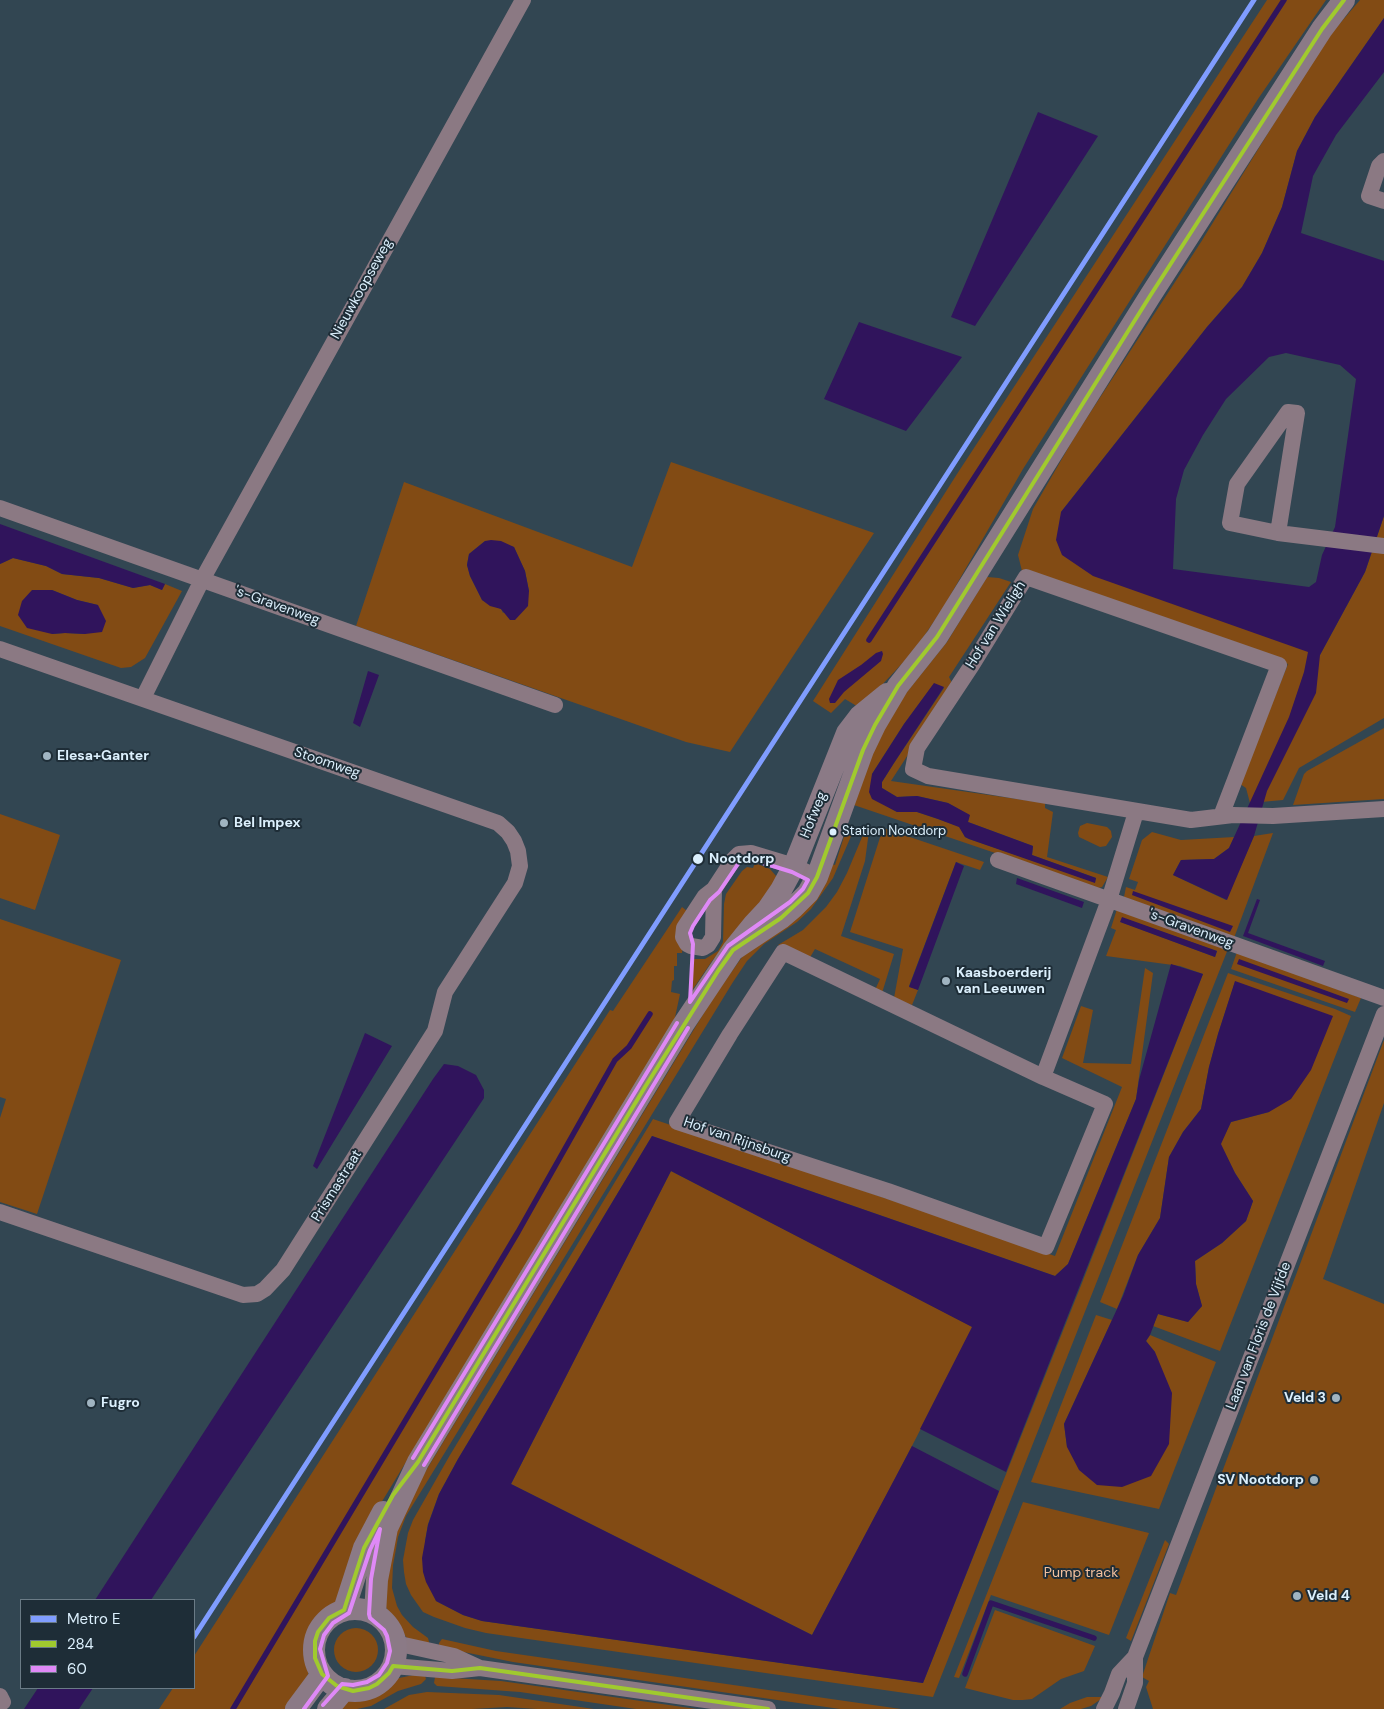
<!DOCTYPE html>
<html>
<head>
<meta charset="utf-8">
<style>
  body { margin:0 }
  #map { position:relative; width:1384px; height:1709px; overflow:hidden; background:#324652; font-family:"DM Sans",sans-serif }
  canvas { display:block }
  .legend { position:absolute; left:20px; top:1599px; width:175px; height:90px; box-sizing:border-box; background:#1e2d37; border:1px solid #6a7b86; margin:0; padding:6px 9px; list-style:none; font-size:15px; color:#dcf0fd }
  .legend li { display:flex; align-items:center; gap:10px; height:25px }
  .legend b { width:25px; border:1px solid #6a7b86 }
</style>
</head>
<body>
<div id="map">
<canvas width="1384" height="1709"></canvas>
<ul class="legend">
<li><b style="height:6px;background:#809dff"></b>Metro E</li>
<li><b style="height:6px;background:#a0ca2e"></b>284</li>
<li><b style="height:6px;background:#df89f6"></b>60</li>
</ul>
</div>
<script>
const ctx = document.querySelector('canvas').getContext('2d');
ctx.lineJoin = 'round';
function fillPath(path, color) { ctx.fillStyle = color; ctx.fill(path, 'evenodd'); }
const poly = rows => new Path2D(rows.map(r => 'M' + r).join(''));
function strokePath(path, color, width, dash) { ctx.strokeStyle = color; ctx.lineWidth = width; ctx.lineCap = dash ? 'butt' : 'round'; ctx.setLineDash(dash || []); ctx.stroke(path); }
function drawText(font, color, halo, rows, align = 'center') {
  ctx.font = font + ' "DM Sans",sans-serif'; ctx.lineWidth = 4; ctx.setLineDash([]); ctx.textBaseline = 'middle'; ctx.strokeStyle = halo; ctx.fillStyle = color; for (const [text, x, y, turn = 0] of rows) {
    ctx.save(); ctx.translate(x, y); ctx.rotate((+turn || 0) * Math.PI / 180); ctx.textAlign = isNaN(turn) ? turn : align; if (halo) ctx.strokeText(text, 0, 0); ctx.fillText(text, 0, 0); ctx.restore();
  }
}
fillPath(poly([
  [1267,0,1326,0,1258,99,1023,469,943,608,914,651,860,708,845,699,831,713,813,701,957,474],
  [1360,0,1384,0,1384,18,1315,117,1297,151,1282,207,1262,253,1242,287,1207,327,1061,512,1320,655,1365,572,1384,516,1384,718,1299,768,1283,800,1250,803,1246,788,1240,784,1288,664,1022,571,1018,555,1033,509,1075,436,1201,242,1324,42],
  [671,462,874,533,730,752,686,742,356,626,404,482,632,567],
  [485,541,514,547,525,571,529,591,503,613,501,609,482,600,470,576,467,565,469,554],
  [13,558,46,566,62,574,99,578,133,588,150,585,162,590,165,584,182,591,145,658,131,667,121,668,0,626,0,564],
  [52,590,77,600,98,605,85,634,65,633,52,634],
  [987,577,999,578,1011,582,949,677,953,685,891,781,1045,803,1045,808,1053,812,1047,857,1108,877,1102,887,1095,889,1001,855,848,803,882,723,947,642],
  [934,684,944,688,894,763,882,782,882,788,897,797,917,796,948,803,969,815,968,822,1033,846,1032,855,1096,878,1095,882,969,839,965,837,960,827,938,819,917,812,897,812,890,808,872,774,904,724],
  [1384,728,1384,799,1293,805,1304,774,1307,771],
  [0,814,60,835,35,910,0,898],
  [1087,823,1107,827,1111,831,1112,837,1106,846,1100,847,1079,837,1078,833,1080,826],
  [848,824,855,827,833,878,811,909,797,922,764,944,747,961,733,982,406,1516,398,1537,396,1549,393,1565,392,1588,397,1606,402,1615,413,1627,428,1638,430,1646,412,1641,406,1637,385,1606,390,1545,416,1487,713,998,742,957,828,863,835,865],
  [883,828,984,862,980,870,956,862,909,986,918,990,912,1005,894,998,903,949,850,932],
  [865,830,869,831,865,861,841,936,894,954,882,993,875,990,880,979,815,949,809,959,778,945,803,930,826,907,837,892,847,873],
  [1152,832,1181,840,1234,837,1229,848,1214,859,1181,860,1173,875,1226,900,1254,836,1273,833,1234,938,1124,897,1126,887,1135,890,1138,882,1129,879,1142,840],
  [755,863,770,869,776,876,777,882,712,961,689,995,691,959,705,959,718,951,723,942,724,904,726,894,742,871,747,867,753,868],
  [682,907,687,911,682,953,677,953,677,966,674,966,674,980,672,981,671,992,680,994,674,1022,364,1531,337,1604,321,1617,309,1636,306,1650,309,1670,306,1683,289,1709,159,1709,173,1688,194,1688,194,1656,610,1010,613,1011],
  [1117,909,1228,949,933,1697,486,1633,465,1628,434,1617,423,1612,411,1595,406,1584,404,1572,403,1560,408,1533,413,1520,450,1455,653,1119,1055,1256,1122,1087,1062,1058,1081,1006,1093,1010,1083,1063,1131,1064,1145,968,1153,973,1136,1099,1068,1264,1055,1276,652,1136,458,1459,439,1494,428,1524,425,1541,436,1601,463,1615,482,1621,923,1683,1080,1288,1203,974,1180,966,1106,956,1116,930,1111,928],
  [1122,918,1217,951,1215,957,1121,922],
  [0,919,121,960,37,1214,0,1202,0,1118,6,1099,0,1097],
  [1237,952,1361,998,1355,1012,1231,969],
  [1228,973,1335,1009,1351,1016,1220,1351,1153,1326,1158,1314,1188,1322,1202,1306,1196,1284,1195,1261,1222,1243,1246,1221,1253,1201,1235,1173,1220,1144,1231,1122,1269,1112,1235,982,1218,1034,1209,1067,1201,1109,1183,1132,1169,1157,1160,1218,1138,1255,1117,1309,1100,1302],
  [1384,1040,1384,1103,1323,1279,1384,1304,1384,1709,1153,1709,1146,1687,1149,1681,1142,1677,1170,1593,1176,1595],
  [671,1171,973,1327,894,1481,812,1635,511,1484],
  [1096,1315,1112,1320,1064,1424,1067,1447,1155,1352,1146,1341,1150,1335,1216,1362,1159,1509,1031,1482],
  [1023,1502,1149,1533,1109,1635,991,1595,959,1678,954,1677],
  [1165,1540,1169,1544,1131,1641,1126,1638],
  [995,1610,1095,1646,1084,1671,1061,1679,1032,1699,1023,1700,1013,1700,965,1688],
  '334 1650a22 22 0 1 1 44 0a22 22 0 1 1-44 0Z',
  [442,1639,496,1651,901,1709,840,1709,513,1662,439,1647,439,1643],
  [414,1675,425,1676,426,1679,421,1684,398,1691,371,1706,357,1709,336,1709,347,1701,365,1698,375,1694,399,1678],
  [435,1677,501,1681,697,1709,636,1709,520,1692,437,1686,434,1683],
  [427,1692,499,1695,594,1709,537,1709,507,1707,472,1709,384,1709,409,1695],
  [1087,1697,1104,1697,1091,1706,1081,1709,1060,1709,1070,1703]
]), '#824b14');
fillPath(poly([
  [1384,18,1384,72,1336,135,1313,176,1301,233,1384,261,1384,516,1365,572,1320,655,1316,693,1267,791,1254,836,1227,900,1173,875,1181,860,1214,859,1229,848,1289,717,1304,672,1308,652,1093,576,1062,555,1056,540,1061,512,1207,327,1242,287,1262,253,1282,207,1297,151,1315,117],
  [1286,353,1340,365,1356,379,1335,527,1322,555,1316,582,1309,587,1173,569,1176,499,1184,470,1203,435,1226,399,1269,357],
  [1038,112,1098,136,975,326,951,317],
  [859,322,962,357,906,431,824,399],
  [0,524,165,584,162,590,150,585,133,588,99,578,62,574,46,566,13,558,0,564],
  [491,540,501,541,514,547,525,571,529,591,528,606,515,620,510,620,501,609,490,606,482,600,470,576,467,565,469,554,485,541],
  [32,590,52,590,77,600,98,605,106,621,102,632,85,634,65,633,52,634,27,628,18,615,22,601],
  [882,651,883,654,881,661,844,692,835,703,830,703,829,699,838,680,861,665,876,653],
  [368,671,379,675,360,727,353,723],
  [934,683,944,687,894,763,882,782,882,788,897,797,917,796,948,803,970,815,968,822,1033,846,1032,855,1096,878,1095,883,969,839,965,837,959,827,938,819,917,812,897,812,872,799,869,792,872,774,904,724],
  [956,862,964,866,918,990,909,987],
  [1017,878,1084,902,1082,908,1016,884],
  [1133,891,1233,926,1230,932,1132,895],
  [1257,899,1260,900,1248,933,1325,961,1323,966,1243,936],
  [1122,917,1217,951,1215,957,1120,922],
  [1239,959,1349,999,1347,1003,1237,964],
  [1171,964,1203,974,1006,1472,920,1429,972,1327,671,1171,511,1484,812,1635,912,1446,999,1491,923,1683,482,1621,463,1615,436,1601,426,1582,423,1572,422,1558,428,1525,439,1494,458,1459,652,1136,1055,1276,1068,1264,1136,1099,1139,1080],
  [1235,981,1333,1016,1311,1070,1291,1099,1269,1112,1231,1122,1221,1144,1235,1173,1253,1201,1246,1221,1222,1243,1195,1261,1196,1284,1202,1306,1188,1322,1158,1314,1150,1335,1146,1341,1155,1352,1172,1393,1169,1444,1151,1476,1122,1487,1097,1485,1079,1470,1067,1447,1064,1424,1123,1296,1138,1255,1160,1218,1169,1157,1183,1132,1201,1109,1209,1067,1218,1034],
  [365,1033,392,1046,317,1169,313,1166],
  [444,1064,458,1066,476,1075,484,1090,484,1098,151,1600,95,1600,433,1079],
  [38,1688,93,1688,79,1709,24,1709]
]), '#30145c');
strokePath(poly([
  [869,640,1284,0],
  [965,1674,991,1603,1094,1638],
  [233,1709,518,1232,615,1060,629,1047,650,1014]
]), '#30145c', 5.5);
strokePath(poly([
  [1384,161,1379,166,1369,196,1384,201],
  [0,508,555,705],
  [1278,533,1297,413,1288,412,1237,484,1230,523,1278,533,1384,546],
  [0,649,498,823,508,832,514,841,518,851,520,866,515,883,445,992,435,1031,283,1270,265,1289,257,1294,243,1295,0,1212],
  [143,698,202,580,523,0],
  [1221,816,1279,665,1026,577,972,665,917,748,913,769,928,776,1191,820,1233,815,1273,816,1384,809],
  [998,860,1384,998],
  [714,889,713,937,708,945,703,948,691,946,687,944,683,937,684,928,705,896,714,889,733,860,739,854,751,853,794,866,817,877],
  [783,952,1043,1077,1105,1104,1046,1247,888,1191,677,1122,730,1034,783,952],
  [1043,1077,1109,900,1136,812],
  [395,1643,454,1656,480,1668],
  [393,1666,452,1671,480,1668,768,1709],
  [0,1696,3,1702],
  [1104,1709,1112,1693,1119,1674,1135,1657],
  [1126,1709,1135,1683,1135,1657,1384,1014]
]), '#8b7983', 16);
strokePath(poly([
  [733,950,781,918,794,907,808,893,817,877,863,750,875,725,898,686,937,637,1150,296,1322,29,1344,0],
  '314 1650a41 41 0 1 1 82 0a41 41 0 1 1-82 0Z',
  [344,1610,364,1548,383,1512],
  [375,1614,377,1580,387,1528,418,1462,683,1025,733,950,754,924,768,909,781,890,794,866,847,733,860,716,887,694],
  [296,1709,322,1674],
  [328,1709,345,1689]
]), '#8b7a86', 22);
strokePath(poly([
  [768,1709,480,1668,452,1671,393,1666,389,1673,377,1684,369,1688,353,1691,337,1686,322,1674,315,1658,315,1641,318,1632,329,1618,344,1610,364,1548,393,1495,418,1462,645,1087,718,971,733,950,781,918,808,893,817,877,863,750,875,725,898,686,937,637,1150,296,1322,29,1344,0]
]), '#a0ca2e', 4);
strokePath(poly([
  [750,859,792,872,808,880,803,889,790,902,728,946,690,1002,693,944,690,933,693,926,710,900,719,892,738,864,742,860,750,859],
  [413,1458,677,1023],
  [424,1465,688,1028],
  [304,1709,328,1676,320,1649,324,1635,333,1623,349,1613,370,1550,380,1529,371,1579,369,1614,370,1618,384,1630,387,1636,390,1651,387,1663,379,1675,367,1682,353,1685,342,1684,323,1705]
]), '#df89f6', 4);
strokePath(poly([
  [194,1637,1254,0]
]), '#809dff', 5);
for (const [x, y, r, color] of [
  [47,756,5,"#a0b4c1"],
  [224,823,5,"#a0b4c1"],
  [833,832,4.5,"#dcf0fd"],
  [698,859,6,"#dcf0fd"],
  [946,981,5,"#a0b4c1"],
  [1336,1398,5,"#a0b4c1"],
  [91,1403,5,"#a0b4c1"],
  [1314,1480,5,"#a0b4c1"],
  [1297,1596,5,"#a0b4c1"]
]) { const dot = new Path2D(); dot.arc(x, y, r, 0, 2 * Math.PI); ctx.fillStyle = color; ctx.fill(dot); strokePath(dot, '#1e2d37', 2); }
drawText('13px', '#dcf0fd', '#1e2d37', [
  ["Station Nootdorp",842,832]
], 'left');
drawText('14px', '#dcf0fd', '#1e2d37', [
  ["Nieuwkoopseweg",362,289,-61],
  ["'s-Gravenweg",277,606,20],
  ["Hof van Wieligh",996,625,-58],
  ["Stoomweg",327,763,19],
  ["Hofweg",814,815,-68],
  ["'s-Gravenweg",1191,929,20],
  ["Hof van Rijnsburg",737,1140,19],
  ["Prismastraat",337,1186,-58],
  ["Laan van Floris de Vijfde",1259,1336,-69]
]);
drawText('bold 14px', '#dcf0fd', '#1e2d37', [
  ["Elesa+Ganter",57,756],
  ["Bel Impex",234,823],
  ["Kaasboerderij",956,973],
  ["van Leeuwen",956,989],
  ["Veld 3",1326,1398,"right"],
  ["Fugro",101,1403],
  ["SV Nootdorp",1304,1480,"right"],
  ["Veld 4",1307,1596]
], 'left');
drawText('bold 14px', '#dcf0fd', '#1e2d37', [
  ["Nootdorp",709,859]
], 'left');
drawText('14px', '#f4c19e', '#1e2d37', [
  ["Pump track",1081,1573]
]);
</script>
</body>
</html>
